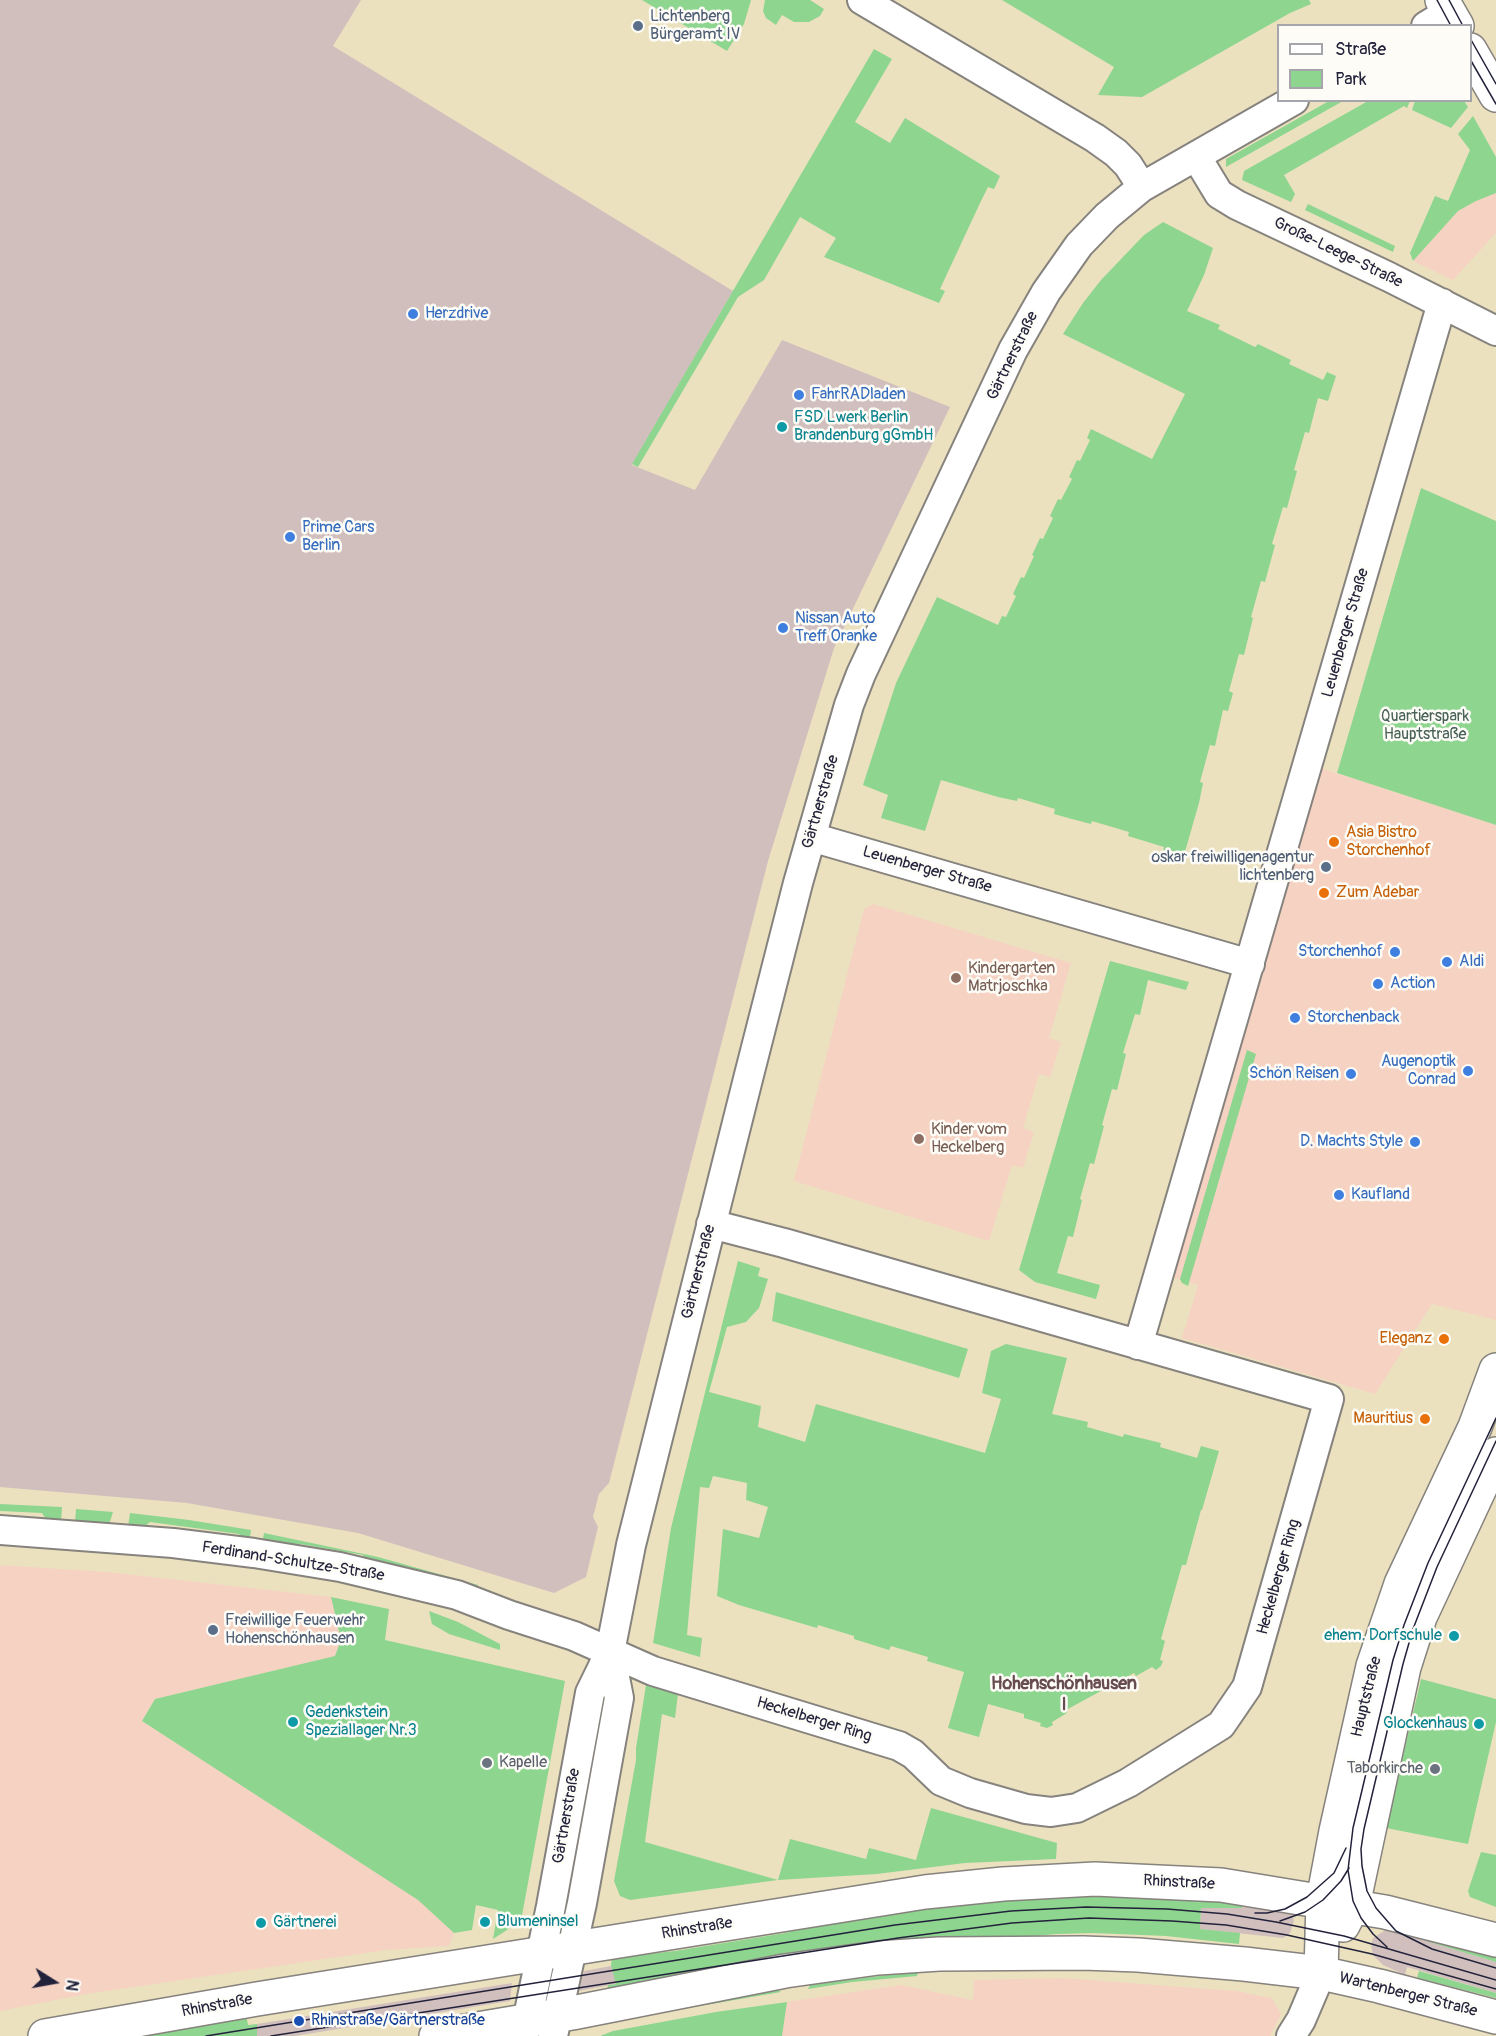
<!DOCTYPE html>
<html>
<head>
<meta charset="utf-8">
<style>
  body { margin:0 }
  #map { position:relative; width:1496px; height:2036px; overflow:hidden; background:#ebe1bf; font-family:Pangolin,sans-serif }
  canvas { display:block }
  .legend { position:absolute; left:1277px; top:24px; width:195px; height:78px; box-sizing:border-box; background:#fdfcf7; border:2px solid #a5a5ac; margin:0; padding:8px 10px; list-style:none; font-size:18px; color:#22223b }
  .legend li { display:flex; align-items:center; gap:12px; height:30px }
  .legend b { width:30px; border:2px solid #a5a5ac }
  .north { position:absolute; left:24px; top:1952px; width:60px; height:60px; -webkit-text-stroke:4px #fdfcf7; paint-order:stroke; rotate:101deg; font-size:16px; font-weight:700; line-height:24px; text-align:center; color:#22223b }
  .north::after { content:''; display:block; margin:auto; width:21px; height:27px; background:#22223b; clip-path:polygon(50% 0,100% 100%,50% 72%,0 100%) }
</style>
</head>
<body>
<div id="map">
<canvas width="1496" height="2036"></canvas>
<ul class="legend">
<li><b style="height:8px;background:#fff"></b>Straße</li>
<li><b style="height:16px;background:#8ed590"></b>Park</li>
</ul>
<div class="north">N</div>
</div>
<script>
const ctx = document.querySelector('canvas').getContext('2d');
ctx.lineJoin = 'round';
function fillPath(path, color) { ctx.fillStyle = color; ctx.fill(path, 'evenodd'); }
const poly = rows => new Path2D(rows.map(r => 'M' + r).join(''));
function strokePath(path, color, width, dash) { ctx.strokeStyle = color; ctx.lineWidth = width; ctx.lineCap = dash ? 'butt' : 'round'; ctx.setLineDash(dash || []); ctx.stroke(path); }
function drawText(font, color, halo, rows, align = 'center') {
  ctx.font = font + ' Pangolin,sans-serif'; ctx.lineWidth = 5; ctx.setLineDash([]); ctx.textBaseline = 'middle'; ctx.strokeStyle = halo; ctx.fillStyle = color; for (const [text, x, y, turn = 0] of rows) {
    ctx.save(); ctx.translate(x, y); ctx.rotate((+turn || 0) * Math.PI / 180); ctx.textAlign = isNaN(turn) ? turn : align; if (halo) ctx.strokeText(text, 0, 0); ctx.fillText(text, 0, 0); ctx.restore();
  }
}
fillPath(poly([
  [1496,193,1496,233,1453,280,1413,261,1458,211,1476,201],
  [1314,766,1496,825,1496,1320,1432,1304,1375,1394,1182,1338,1198,1285,1164,1275],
  [873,904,1071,963,1049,1038,1061,1042,1050,1077,1039,1074,1023,1128,1034,1132,1023,1168,1012,1165,989,1241,794,1181,864,909],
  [0,1565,107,1572,331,1597,341,1640,335,1656,155,1699,142,1721,418,1900,454,1933,449,1946,386,1950,86,1994,0,2011],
  [1063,1978,1236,1991,1272,1998,1281,2014,1270,2036,782,2036,787,2002,901,1985,973,2000,974,1980]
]), '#f6d2c3');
fillPath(poly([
  [0,0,361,0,333,46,733,291,632,465,695,490,782,340,950,407,834,648,768,861,609,1483,599,1494,593,1517,598,1527,586,1577,554,1593,358,1533,187,1503,0,1487],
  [1258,1907,1291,1911,1294,1921,1290,1933,1283,1938,1200,1929,1201,1908],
  [1387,1929,1496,1962,1496,1993,1407,1967,1405,1975,1383,1965,1373,1955,1371,1945,1373,1938],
  [611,1966,613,1967,616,1984,579,1991,584,1971],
  [512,1983,510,2001,295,2036,257,2036,257,2024]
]), '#d1bfbd');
fillPath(poly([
  [642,0,751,0,744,24,727,51],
  [765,0,810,0,824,9,820,16,809,22,794,22,782,15,776,25,766,18,763,11],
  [1002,0,1309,0,1311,4,1290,13,1142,97,1098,95,1114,67],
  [874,49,892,59,855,122,890,143,905,118,1000,176,994,189,988,187,981,201,940,289,945,291,939,303,824,257,836,238,800,217,764,280,738,297,638,467,632,464],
  [1329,101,1343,101,1226,167,1226,159],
  [1368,101,1410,101,1407,108,1404,106,1284,175,1295,194,1291,202,1242,180,1244,171],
  [1415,101,1464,101,1468,107,1451,128,1412,110],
  [1473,116,1496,157,1496,193,1476,201,1458,211,1413,261,1410,253,1435,196,1448,201,1470,150,1458,134],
  [1308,204,1395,246,1393,252,1305,210],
  [1163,222,1213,248,1204,275,1187,311,1220,325,1218,329,1255,347,1258,344,1291,360,1289,364,1323,380,1327,372,1336,376,1328,401,1318,398,1309,433,1305,432,1294,470,1297,471,1287,508,1283,507,1272,544,1275,545,1265,582,1261,581,1251,617,1253,618,1244,655,1239,654,1229,691,1233,693,1228,711,1223,710,1215,746,1210,745,1200,782,1203,783,1199,803,1182,862,1162,856,1164,847,1128,836,1129,832,1092,821,1091,824,1072,819,1054,814,1055,809,1018,798,1017,801,998,797,941,780,925,831,881,818,888,795,863,785,896,683,937,597,998,625,1002,616,1006,617,1016,596,1013,594,1021,577,1024,578,1034,556,1032,555,1040,538,1043,539,1053,518,1050,516,1058,499,1061,500,1072,479,1069,477,1077,460,1080,461,1090,440,1087,438,1091,429,1152,459,1185,394,1063,334,1083,303,1101,280,1144,235],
  [1421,488,1496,521,1496,825,1337,773],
  [1110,961,1189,982,1186,990,1148,980,1140,1015,1135,1014,1123,1053,1126,1054,1117,1090,1112,1089,1102,1125,1104,1126,1094,1164,1090,1163,1080,1199,1082,1200,1073,1237,1068,1236,1057,1273,1100,1285,1096,1299,1035,1282,1019,1270],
  [1247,1050,1256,1054,1188,1286,1182,1283,1180,1279],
  [738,1261,760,1268,758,1276,768,1279,759,1308,746,1322,727,1327,709,1392,761,1406,758,1427,805,1442,816,1404,985,1453,1001,1399,982,1393,991,1351,1006,1344,1067,1358,1052,1414,1088,1422,1087,1427,1123,1437,1124,1434,1161,1443,1160,1447,1197,1458,1201,1446,1219,1451,1202,1510,1201,1510,1186,1565,1182,1565,1161,1639,1165,1641,1160,1660,1163,1661,1161,1666,1156,1670,1152,1667,1136,1676,1134,1673,1066,1710,1067,1713,1052,1722,1053,1725,1047,1728,1040,1726,1041,1723,1024,1718,1024,1714,988,1704,979,1737,948,1728,964,1672,927,1661,928,1657,891,1646,889,1650,854,1639,854,1636,818,1625,817,1628,739,1605,717,1596,723,1529,759,1538,768,1507,746,1500,747,1483,713,1476,709,1488,700,1487,687,1635,702,1638,700,1657,653,1643,671,1528],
  [776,1292,968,1349,959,1378,772,1321],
  [0,1504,62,1507,61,1521,47,1521,42,1513,0,1511],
  [76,1509,113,1512,109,1525,75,1523],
  [130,1513,189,1520,251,1530,249,1543,243,1542,239,1534,150,1522,143,1528,128,1527],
  [264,1533,378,1557,478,1585,478,1588,367,1563,363,1555,300,1544,294,1549,262,1544],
  [331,1597,389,1609,385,1640,565,1681,521,1921,493,1939,498,1910,476,1905,472,1930,454,1933,418,1900,142,1721,155,1699,335,1656,341,1640],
  [429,1611,458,1622,500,1644,500,1650,449,1634,432,1624],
  [1421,1679,1496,1699,1496,1722,1468,1844,1386,1828],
  [646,1685,678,1694,675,1718,662,1714,645,1842,778,1880,790,1839,866,1859,869,1848,916,1860,931,1808,1057,1843,1056,1859,965,1863,877,1874,778,1880,630,1900,620,1896,614,1881,636,1760,636,1748],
  [1481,1852,1496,1855,1496,1907,1470,1897,1468,1891],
  [1034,1893,1243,1897,1242,1908,1201,1908,1200,1929,1240,1933,1239,1944,1166,1936,1093,1933,1056,1934,1004,1939,606,1996,608,1985,616,1984,611,1965,612,1958,675,1951,785,1933,849,1918],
  [1428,1933,1496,1957,1496,1962,1426,1941],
  [918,1971,917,1976,852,1982,808,1989,810,1985],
  [1419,1971,1496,1993,1496,1998,1417,1978],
  [778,1990,781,1992,659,2013,603,2025,603,2023,656,2009],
  [787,2002,782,2036,600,2036,613,2031,716,2012],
  [246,2014,248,2025,257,2024,257,2036,121,2036]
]), '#8ed590');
const minor = poly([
  [862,0,1095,138,1116,153,1128,165,1142,187],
  [1426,26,1449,12],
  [1196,156,1219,194,1237,205,1389,277,1496,331],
  [811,837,1250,964],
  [1138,1345,1442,303],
  [0,1530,173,1543,254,1553,340,1567,457,1595,509,1615,574,1636,653,1671,899,1746,913,1754,941,1781,970,1793,1026,1809,1051,1812,1077,1808,1128,1783,1221,1725,1247,1687,1329,1399,784,1243,711,1224],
  [524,2036,551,1906,590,1693,610,1652,631,1545,749,1075,798,883,849,705,861,674,1013,350,1046,292,1079,245,1107,216,1142,187,1294,100],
  [553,2036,582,1903,619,1698,610,1652],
  [1291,2036,1301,2020,1321,1973]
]);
const major = poly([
  [1442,0,1457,26],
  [1470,50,1496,95],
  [1343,1925,1353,1905,1404,1667,1420,1617,1496,1454],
  [1321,1973,1323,1900,1336,1831,1373,1666,1401,1584,1475,1427,1496,1370],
  [45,2036,257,1999,925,1892,1003,1884,1095,1879,1221,1885,1385,1912,1496,1940],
  [436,2036,572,2013,785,1971,878,1958,939,1954,1083,1953,1138,1955,1244,1964,1321,1973,1379,1986,1496,2017]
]);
strokePath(minor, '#86827d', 32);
strokePath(major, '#86827d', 36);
strokePath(minor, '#fff', 28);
strokePath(major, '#fff', 33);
strokePath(poly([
  [1437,0,1451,26],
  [1449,0,1463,26],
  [1470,38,1496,84],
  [1470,59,1496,104],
  [1496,1441,1437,1567,1413,1629,1403,1664,1364,1829,1361,1849,1362,1866,1367,1891,1376,1908,1396,1931,1432,1949,1496,1968],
  [1255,1913,1267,1913,1285,1909,1307,1897,1334,1873,1346,1848],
  [1280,1921,1305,1912,1323,1900,1341,1881,1349,1868],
  [1387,1947,1373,1934,1361,1918,1353,1901,1348,1870,1353,1828,1393,1660,1404,1625,1428,1563,1496,1418],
  [206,2036,895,1925,1011,1911,1086,1907,1167,1909,1227,1914,1276,1922,1344,1936,1496,1980],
  [271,2036,898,1938,1012,1923,1089,1918,1172,1921,1226,1925,1287,1935,1372,1954,1496,1989]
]), '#22223b', 1.5);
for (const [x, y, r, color] of [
  [638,26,6,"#5c6f8a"],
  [413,314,6,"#3f7fe0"],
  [799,395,6,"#3f7fe0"],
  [782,427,6,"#0f9aa8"],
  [290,537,6,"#3f7fe0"],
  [783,628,6,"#3f7fe0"],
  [1334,842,6,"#e8710a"],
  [1326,867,6,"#5c6f8a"],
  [1324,893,6,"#e8710a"],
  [1395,952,6,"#3f7fe0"],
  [1447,962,6,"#3f7fe0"],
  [956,978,6,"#8d6e63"],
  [1378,984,6,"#3f7fe0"],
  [1295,1018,6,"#3f7fe0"],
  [1468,1071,6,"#3f7fe0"],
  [1351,1074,6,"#3f7fe0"],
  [919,1139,6,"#8d6e63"],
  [1415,1142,6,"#3f7fe0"],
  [1339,1195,6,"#3f7fe0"],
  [1444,1339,6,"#e8710a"],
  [1425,1419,6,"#e8710a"],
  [213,1630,6,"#5c6f8a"],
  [1454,1636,6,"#0f9aa8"],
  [293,1722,6,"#0f9aa8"],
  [1479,1724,6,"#0f9aa8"],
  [487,1763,6,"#6b7280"],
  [1435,1769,6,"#6b7280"],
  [485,1922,6,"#0f9aa8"],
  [261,1923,6,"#0f9aa8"],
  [299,2021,6,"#1a4fb4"]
]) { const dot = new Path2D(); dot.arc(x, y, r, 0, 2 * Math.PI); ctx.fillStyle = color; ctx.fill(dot); strokePath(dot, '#fdfcf7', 2); }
drawText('16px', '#4e5e75', '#fdfcf7', [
  ["Lichtenberg",650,17],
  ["Bürgeramt IV",650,35],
  ["oskar freiwilligenagentur",1314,858,"right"],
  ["lichtenberg",1314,876,"right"],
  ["Freiwillige Feuerwehr",225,1621],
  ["Hohenschönhausen",225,1639]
], 'left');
drawText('16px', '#22223b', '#fdfcf7', [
  ["Große-Leege-Straße",1338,253,26],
  ["Gärtnerstraße",1013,356,-64],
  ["Leuenberger Straße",1346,633,-74],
  ["Gärtnerstraße",821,802,-74],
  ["Leuenberger Straße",927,870,16],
  ["Gärtnerstraße",699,1272,-76],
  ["Ferdinand-Schultze-Straße",293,1562,9],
  ["Heckelberger Ring",1279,1577,-74],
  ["Hauptstraße",1367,1697,-76],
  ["Heckelberger Ring",814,1720,17],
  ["Gärtnerstraße",567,1816,-80],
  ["Rhinstraße",1179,1883,3],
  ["Rhinstraße",697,1929,-9],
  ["Wartenberger Straße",1408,1995,14],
  ["Rhinstraße",217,2006,-10]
]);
drawText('16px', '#366cbe', '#fdfcf7', [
  ["Herzdrive",425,314],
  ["FahrRADladen",811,395],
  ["Prime Cars",302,528],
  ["Berlin",302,546],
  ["Nissan Auto",795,619],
  ["Treff Oranke",795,637],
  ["Storchenhof",1383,952,"right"],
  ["Aldi",1459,962],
  ["Action",1390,984],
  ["Storchenback",1307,1018],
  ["Augenoptik",1456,1062,"right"],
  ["Conrad",1456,1080,"right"],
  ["Schön Reisen",1339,1074,"right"],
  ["D. Machts Style",1403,1142,"right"],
  ["Kaufland",1351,1195]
], 'left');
drawText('16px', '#0d838f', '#fdfcf7', [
  ["FSD Lwerk Berlin",794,418],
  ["Brandenburg gGmbH",794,436],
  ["ehem. Dorfschule",1442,1636,"right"],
  ["Gedenkstein",305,1713],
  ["Speziallager Nr.3",305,1731],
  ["Glockenhaus",1467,1724,"right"],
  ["Blumeninsel",497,1922],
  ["Gärtnerei",273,1923]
], 'left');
drawText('16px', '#486159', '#fdfcf7', [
  ["Quartierspark",1425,717],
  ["Hauptstraße",1425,735]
]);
drawText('16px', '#c56008', '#fdfcf7', [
  ["Asia Bistro",1346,833],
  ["Storchenhof",1346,851],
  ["Zum Adebar",1336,893],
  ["Eleganz",1432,1339,"right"],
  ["Mauritius",1413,1419,"right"]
], 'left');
drawText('16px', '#785e54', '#fdfcf7', [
  ["Kindergarten",968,969],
  ["Matrjoschka",968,987],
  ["Kinder vom",931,1130],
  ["Heckelberg",931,1148]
], 'left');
drawText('16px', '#5b616d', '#fdfcf7', [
  ["Kapelle",499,1763],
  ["Taborkirche",1423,1769,"right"]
], 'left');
drawText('16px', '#164399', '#fdfcf7', [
  ["Rhinstraße/Gärtnerstraße",311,2021]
], 'left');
drawText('bold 18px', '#674c51', '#fdfcf7', [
  ["Hohenschönhausen",1064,1684],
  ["I",1064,1705]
]);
</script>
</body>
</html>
